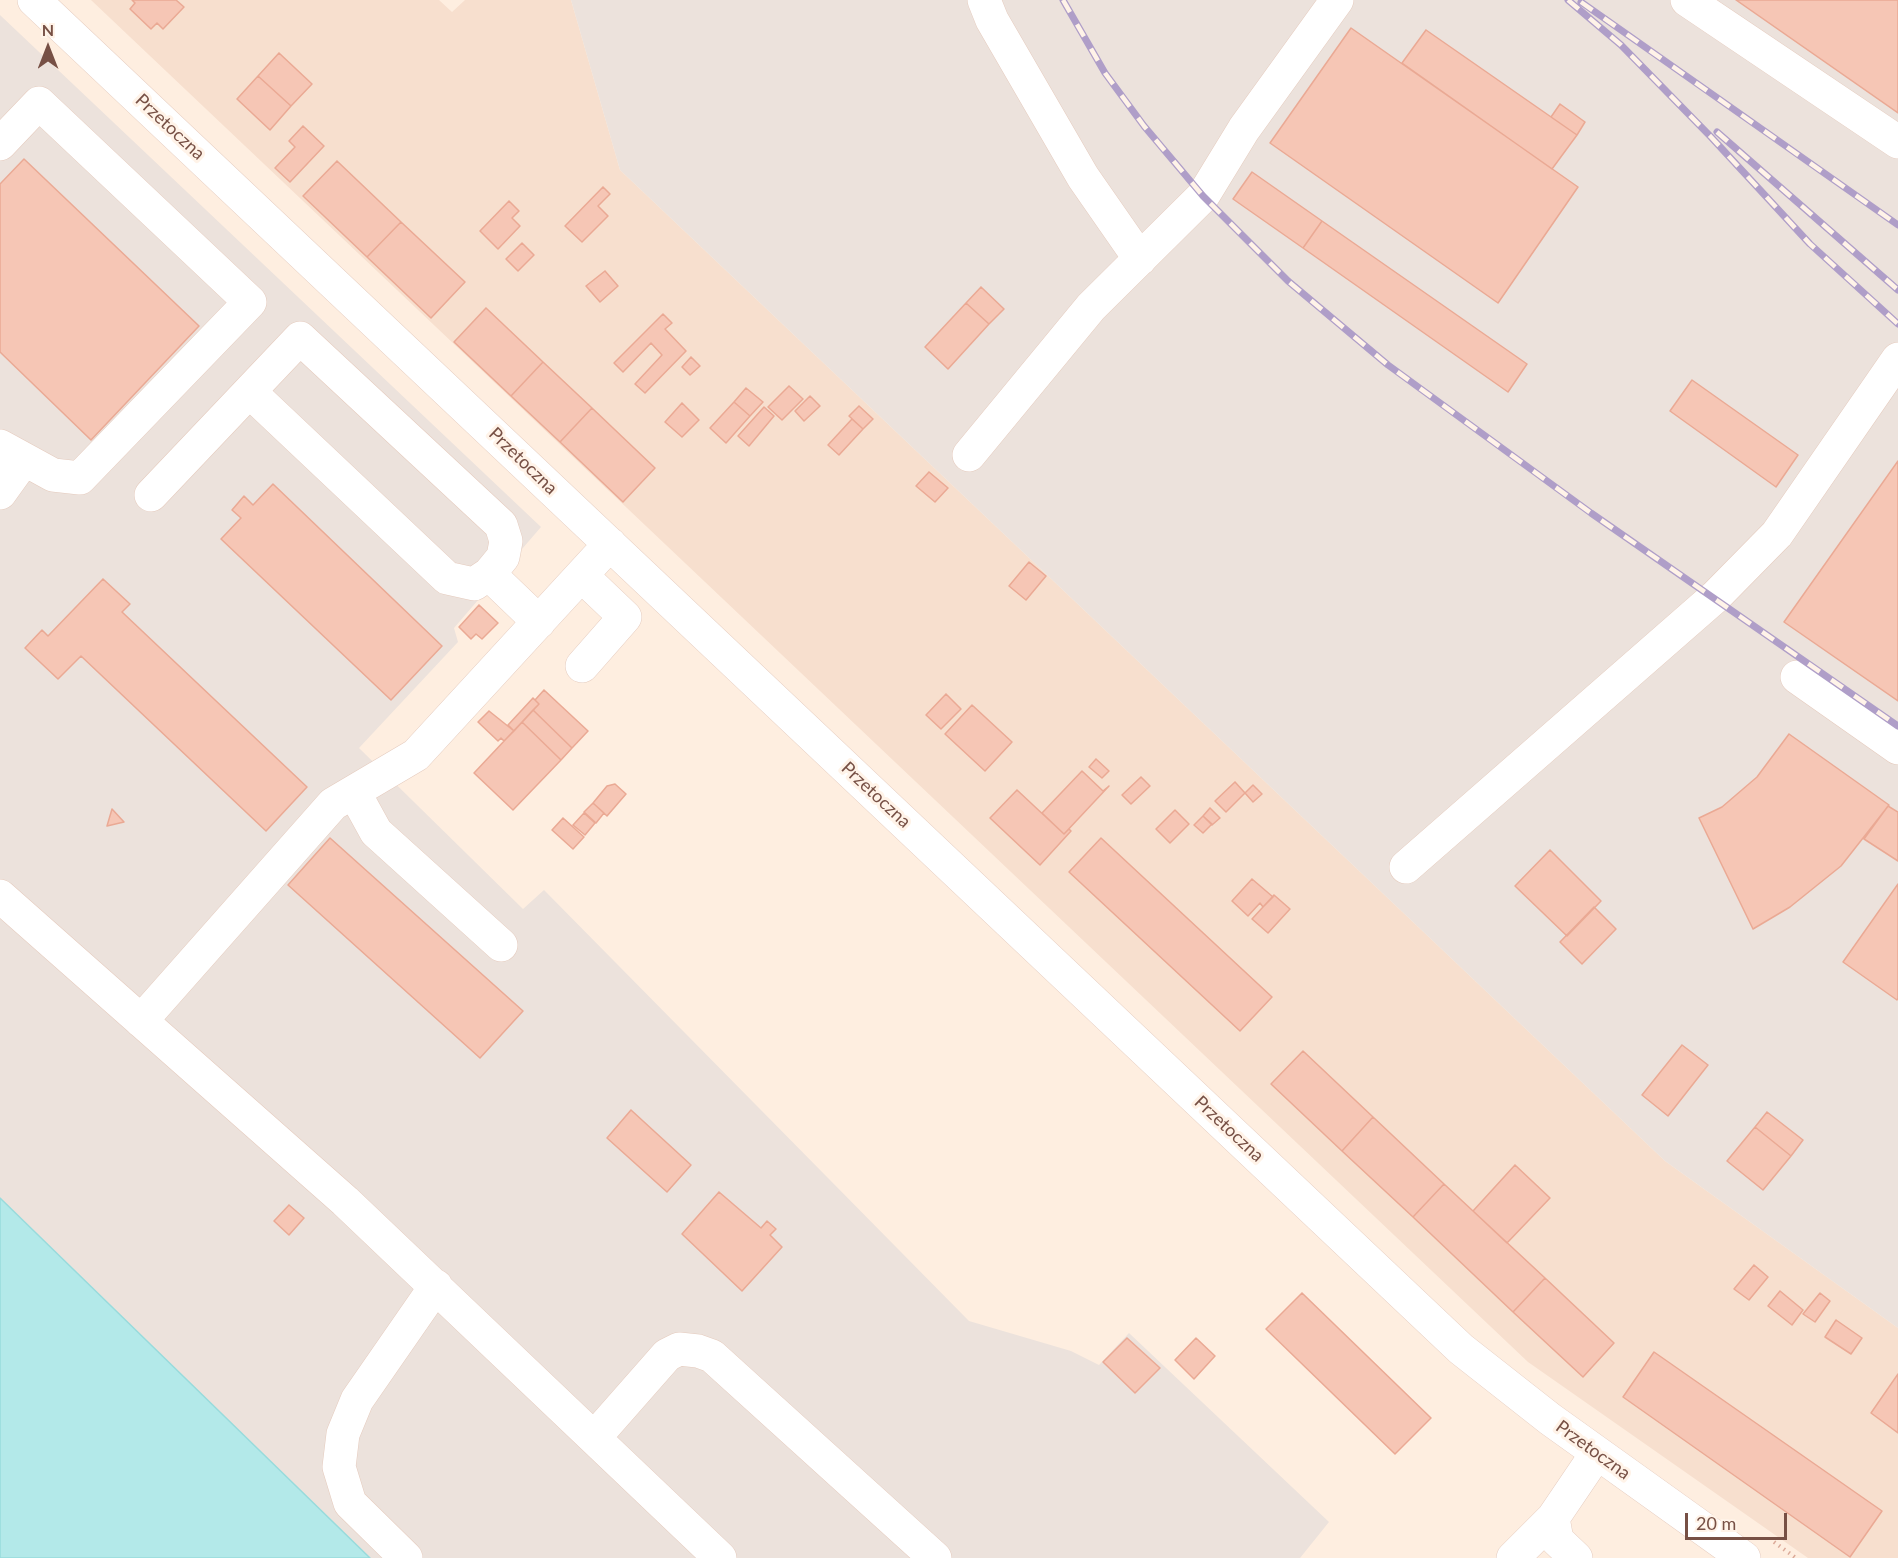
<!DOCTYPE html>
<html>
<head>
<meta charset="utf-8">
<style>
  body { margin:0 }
  #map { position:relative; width:1898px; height:1558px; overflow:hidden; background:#feeee0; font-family:Lato,sans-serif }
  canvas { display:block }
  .north { position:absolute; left:18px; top:18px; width:60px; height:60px; -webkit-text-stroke:4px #fff3e8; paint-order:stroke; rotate:0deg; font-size:16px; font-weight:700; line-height:24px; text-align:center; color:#775045 }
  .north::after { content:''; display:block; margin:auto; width:21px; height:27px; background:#775045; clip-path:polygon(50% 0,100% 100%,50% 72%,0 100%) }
  .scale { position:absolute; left:1685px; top:1513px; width:102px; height:27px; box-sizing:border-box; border:3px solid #775045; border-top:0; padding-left:8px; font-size:18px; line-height:21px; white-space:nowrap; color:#775045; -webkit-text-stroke:4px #fff3e8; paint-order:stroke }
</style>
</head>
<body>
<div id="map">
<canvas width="1898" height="1558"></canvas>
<div class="north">N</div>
<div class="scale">20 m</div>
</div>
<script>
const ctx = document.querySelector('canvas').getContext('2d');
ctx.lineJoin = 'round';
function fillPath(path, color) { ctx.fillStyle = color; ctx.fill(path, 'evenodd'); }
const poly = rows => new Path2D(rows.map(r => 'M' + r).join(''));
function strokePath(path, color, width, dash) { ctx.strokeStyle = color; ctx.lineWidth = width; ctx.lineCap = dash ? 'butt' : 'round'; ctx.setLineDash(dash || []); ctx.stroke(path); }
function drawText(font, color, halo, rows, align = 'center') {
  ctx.font = font + ' Lato,sans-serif'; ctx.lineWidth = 6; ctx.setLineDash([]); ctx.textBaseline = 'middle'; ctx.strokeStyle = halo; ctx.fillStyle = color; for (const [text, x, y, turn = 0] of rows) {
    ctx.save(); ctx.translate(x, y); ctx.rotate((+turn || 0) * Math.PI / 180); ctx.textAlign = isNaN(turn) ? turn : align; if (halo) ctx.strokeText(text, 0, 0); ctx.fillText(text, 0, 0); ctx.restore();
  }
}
fillPath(poly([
  [91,0,439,0,452,12,465,0,571,0,620,170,1665,1161,1898,1328,1898,1558,1808,1558,1528,1362]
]), '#f7dfce');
fillPath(poly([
  [571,0,1898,0,1898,1328,1665,1161,620,170],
  [0,15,541,527,454,628,458,642,359,748,523,909,544,890,969,1321,1071,1351,1099,1365,1129,1333,1329,1522,1300,1558,370,1558,0,1198]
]), '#ece2dc');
const water = poly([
  [0,1198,370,1558,0,1558,0,1198]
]);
fillPath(water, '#b3e9e9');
strokePath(water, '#98dbdc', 1.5);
const building = poly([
  [132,0,176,0,184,7,163,29,157,23,151,29,130,9,135,3,132,0],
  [1736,0,1898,0,1898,113,1736,0],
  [1351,28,1578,187,1498,303,1270,143,1351,28],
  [1426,30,1577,135,1552,169,1402,63,1426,30],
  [279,53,312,84,291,106,258,76,279,53],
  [258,76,291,106,270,130,237,99,258,76],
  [1560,104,1585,122,1577,135,1551,117,1560,104],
  [303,126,324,146,290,182,275,168,295,147,289,141,303,126],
  [24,159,199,326,91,440,0,352,0,184,24,159],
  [337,161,401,222,367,257,303,196,337,161],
  [1252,172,1322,221,1303,248,1233,199,1252,172],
  [603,187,610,194,598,206,608,216,582,242,565,226,603,187],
  [509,201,519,211,512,218,520,226,498,249,480,231,509,201],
  [1322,221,1527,364,1508,392,1303,248,1322,221],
  [401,222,465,282,431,318,367,257,401,222],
  [522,243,534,255,518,271,506,259,522,243],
  [605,271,618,286,600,302,586,286,605,271],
  [981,287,1004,309,989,324,966,303,981,287],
  [966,303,989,324,948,369,925,347,966,303],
  [486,308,543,362,511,396,454,342,486,308],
  [663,314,672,323,665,329,686,351,645,393,635,384,662,355,651,343,623,372,614,363,663,314],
  [691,357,700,366,690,375,682,367,691,357],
  [543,362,592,408,560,442,511,396,543,362],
  [1692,380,1798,455,1776,487,1670,411,1692,380],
  [789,386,803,399,782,420,768,407,789,386],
  [746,388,763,402,750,416,734,402,746,388],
  [810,396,820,406,804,421,795,411,810,396],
  [734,402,750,416,726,443,710,428,734,402],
  [682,403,699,420,682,437,665,422,682,403],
  [859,406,873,419,863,429,849,416,859,406],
  [764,407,774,416,749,446,738,436,764,407],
  [592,408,655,468,623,502,560,442,592,408],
  [852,419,863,429,839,455,828,445,852,419],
  [1898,461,1898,701,1784,622,1898,461],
  [929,472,948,488,935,502,916,486,929,472],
  [273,484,442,646,391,700,221,539,241,518,232,510,244,496,253,505,273,484],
  [1029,562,1046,576,1026,600,1009,586,1029,562],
  [103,579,130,604,122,612,307,787,266,831,81,656,58,679,25,648,42,630,48,636,103,579],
  [479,605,498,623,482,639,476,634,471,639,459,627,479,605],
  [544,690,588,731,572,748,533,710,539,704,535,700,544,690],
  [946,694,961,709,941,729,926,715,946,694],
  [533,698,539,704,514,731,508,725,533,698],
  [972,705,1012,742,985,771,945,734,972,705],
  [533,710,572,748,561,760,522,722,533,710],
  [489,711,514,731,504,741,501,738,498,741,478,722,489,711],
  [522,722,561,760,513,810,474,773,522,722],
  [1789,734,1889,805,1841,866,1790,907,1753,929,1699,818,1722,807,1757,777,1789,734],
  [1096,759,1109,771,1102,778,1089,767,1096,759],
  [1082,771,1103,791,1109,786,1064,834,1042,813,1082,771],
  [1141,777,1150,786,1131,804,1122,795,1141,777],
  [1235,782,1245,793,1226,812,1215,801,1235,782],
  [615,784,626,794,607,816,593,803,607,786,615,784],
  [1253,785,1262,794,1253,802,1245,793,1253,785],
  [1017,790,1064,834,1069,829,1071,831,1040,865,990,818,1017,790],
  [593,803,604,813,596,823,584,812,593,803],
  [1888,806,1898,812,1898,861,1864,839,1888,806],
  [1210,808,1220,818,1212,825,1203,816,1210,808],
  [112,809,124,822,107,826,112,809],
  [1175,810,1189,824,1170,843,1156,829,1175,810],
  [584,813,595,823,585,835,573,825,584,813],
  [1203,816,1212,824,1203,833,1194,825,1203,816],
  [563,818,584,837,573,849,552,830,563,818],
  [330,838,523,1011,480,1058,288,885,330,838],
  [1101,838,1272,997,1240,1031,1069,872,1101,838],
  [1550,850,1601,901,1567,936,1515,886,1550,850],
  [1252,879,1273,897,1263,907,1260,903,1248,916,1232,901,1252,879],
  [1898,884,1898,998,1897,1000,1843,962,1898,884],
  [1274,895,1290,909,1268,933,1252,919,1274,895],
  [1594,907,1616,929,1582,964,1560,942,1594,907],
  [1682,1045,1708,1065,1668,1116,1642,1095,1682,1045],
  [1303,1051,1373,1117,1342,1151,1271,1084,1303,1051],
  [631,1110,691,1165,667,1192,607,1138,631,1110],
  [1767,1112,1803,1140,1791,1156,1755,1127,1767,1112],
  [1373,1117,1444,1184,1413,1217,1342,1151,1373,1117],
  [1755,1127,1791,1156,1763,1190,1727,1161,1755,1127],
  [1515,1165,1550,1198,1507,1243,1473,1211,1515,1165],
  [1444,1184,1545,1278,1513,1312,1413,1217,1444,1184],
  [719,1192,761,1228,767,1221,776,1229,770,1235,782,1247,742,1291,682,1234,719,1192],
  [289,1205,304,1218,289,1235,274,1221,289,1205],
  [1754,1265,1768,1277,1749,1300,1734,1289,1754,1265],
  [1545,1278,1614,1343,1583,1377,1513,1312,1545,1278],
  [1780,1291,1803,1310,1792,1325,1768,1306,1780,1291],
  [1302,1293,1431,1418,1395,1454,1266,1329,1302,1293],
  [1820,1293,1830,1301,1815,1322,1803,1314,1820,1293],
  [1836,1320,1862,1338,1851,1354,1825,1337,1836,1320],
  [1127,1338,1160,1368,1135,1393,1103,1362,1127,1338],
  [1196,1338,1215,1356,1194,1379,1175,1360,1196,1338],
  [1654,1352,1882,1511,1850,1557,1623,1397,1654,1352],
  [1898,1374,1898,1433,1871,1413,1898,1374]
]);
fillPath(building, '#f6c6b5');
strokePath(building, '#eaa994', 1.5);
const minor = poly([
  [34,0,1461,1349,1550,1419,1744,1558],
  [984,0,992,20,1083,177,1140,259],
  [1687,0,1898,142],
  [0,144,39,103,250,302,80,478,53,475,0,446],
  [250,392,447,578,474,584,489,574],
  [969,455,1091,307,1203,196,1244,129,1337,0],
  [0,493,23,461],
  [151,495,300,338,501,525,506,541,503,557,489,574,539,622],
  [582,576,625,617,582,666],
  [1797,677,1898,748],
  [354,792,376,832,501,945],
  [1406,867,1715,597,1777,534,1898,359],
  [0,896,345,1201,720,1558],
  [141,1021,333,804,416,755,610,544],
  [594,1438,667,1355,679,1349,698,1351,712,1356,935,1558],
  [1553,1518,1557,1540,1576,1558],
  [406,1558,350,1503,339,1467,343,1434,357,1400,436,1286],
  [1513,1558,1553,1518,1597,1453]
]);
strokePath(minor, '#e5cbbe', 34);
strokePath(poly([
  [1774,1542,1796,1558]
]), '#dba998', 4, [1.5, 4.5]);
strokePath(minor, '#fff', 33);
const rail = poly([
  [1063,0,1105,73,1144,126,1203,196,1288,281,1388,365,1591,513,1898,726],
  [1568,0,1621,45,1711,137,1810,244,1898,324],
  [1581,2,1898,225],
  [1717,132,1898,290]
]);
strokePath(rail, '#af9ec8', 7);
strokePath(rail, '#fff3e8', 4.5, [14]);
drawText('18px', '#775045', '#fff3e8', [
  ["Przetoczna",170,127,43],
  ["Przetoczna",523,461,44],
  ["Przetoczna",876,795,43],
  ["Przetoczna",1229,1129,43],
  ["Przetoczna",1593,1450,36]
]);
</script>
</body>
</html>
